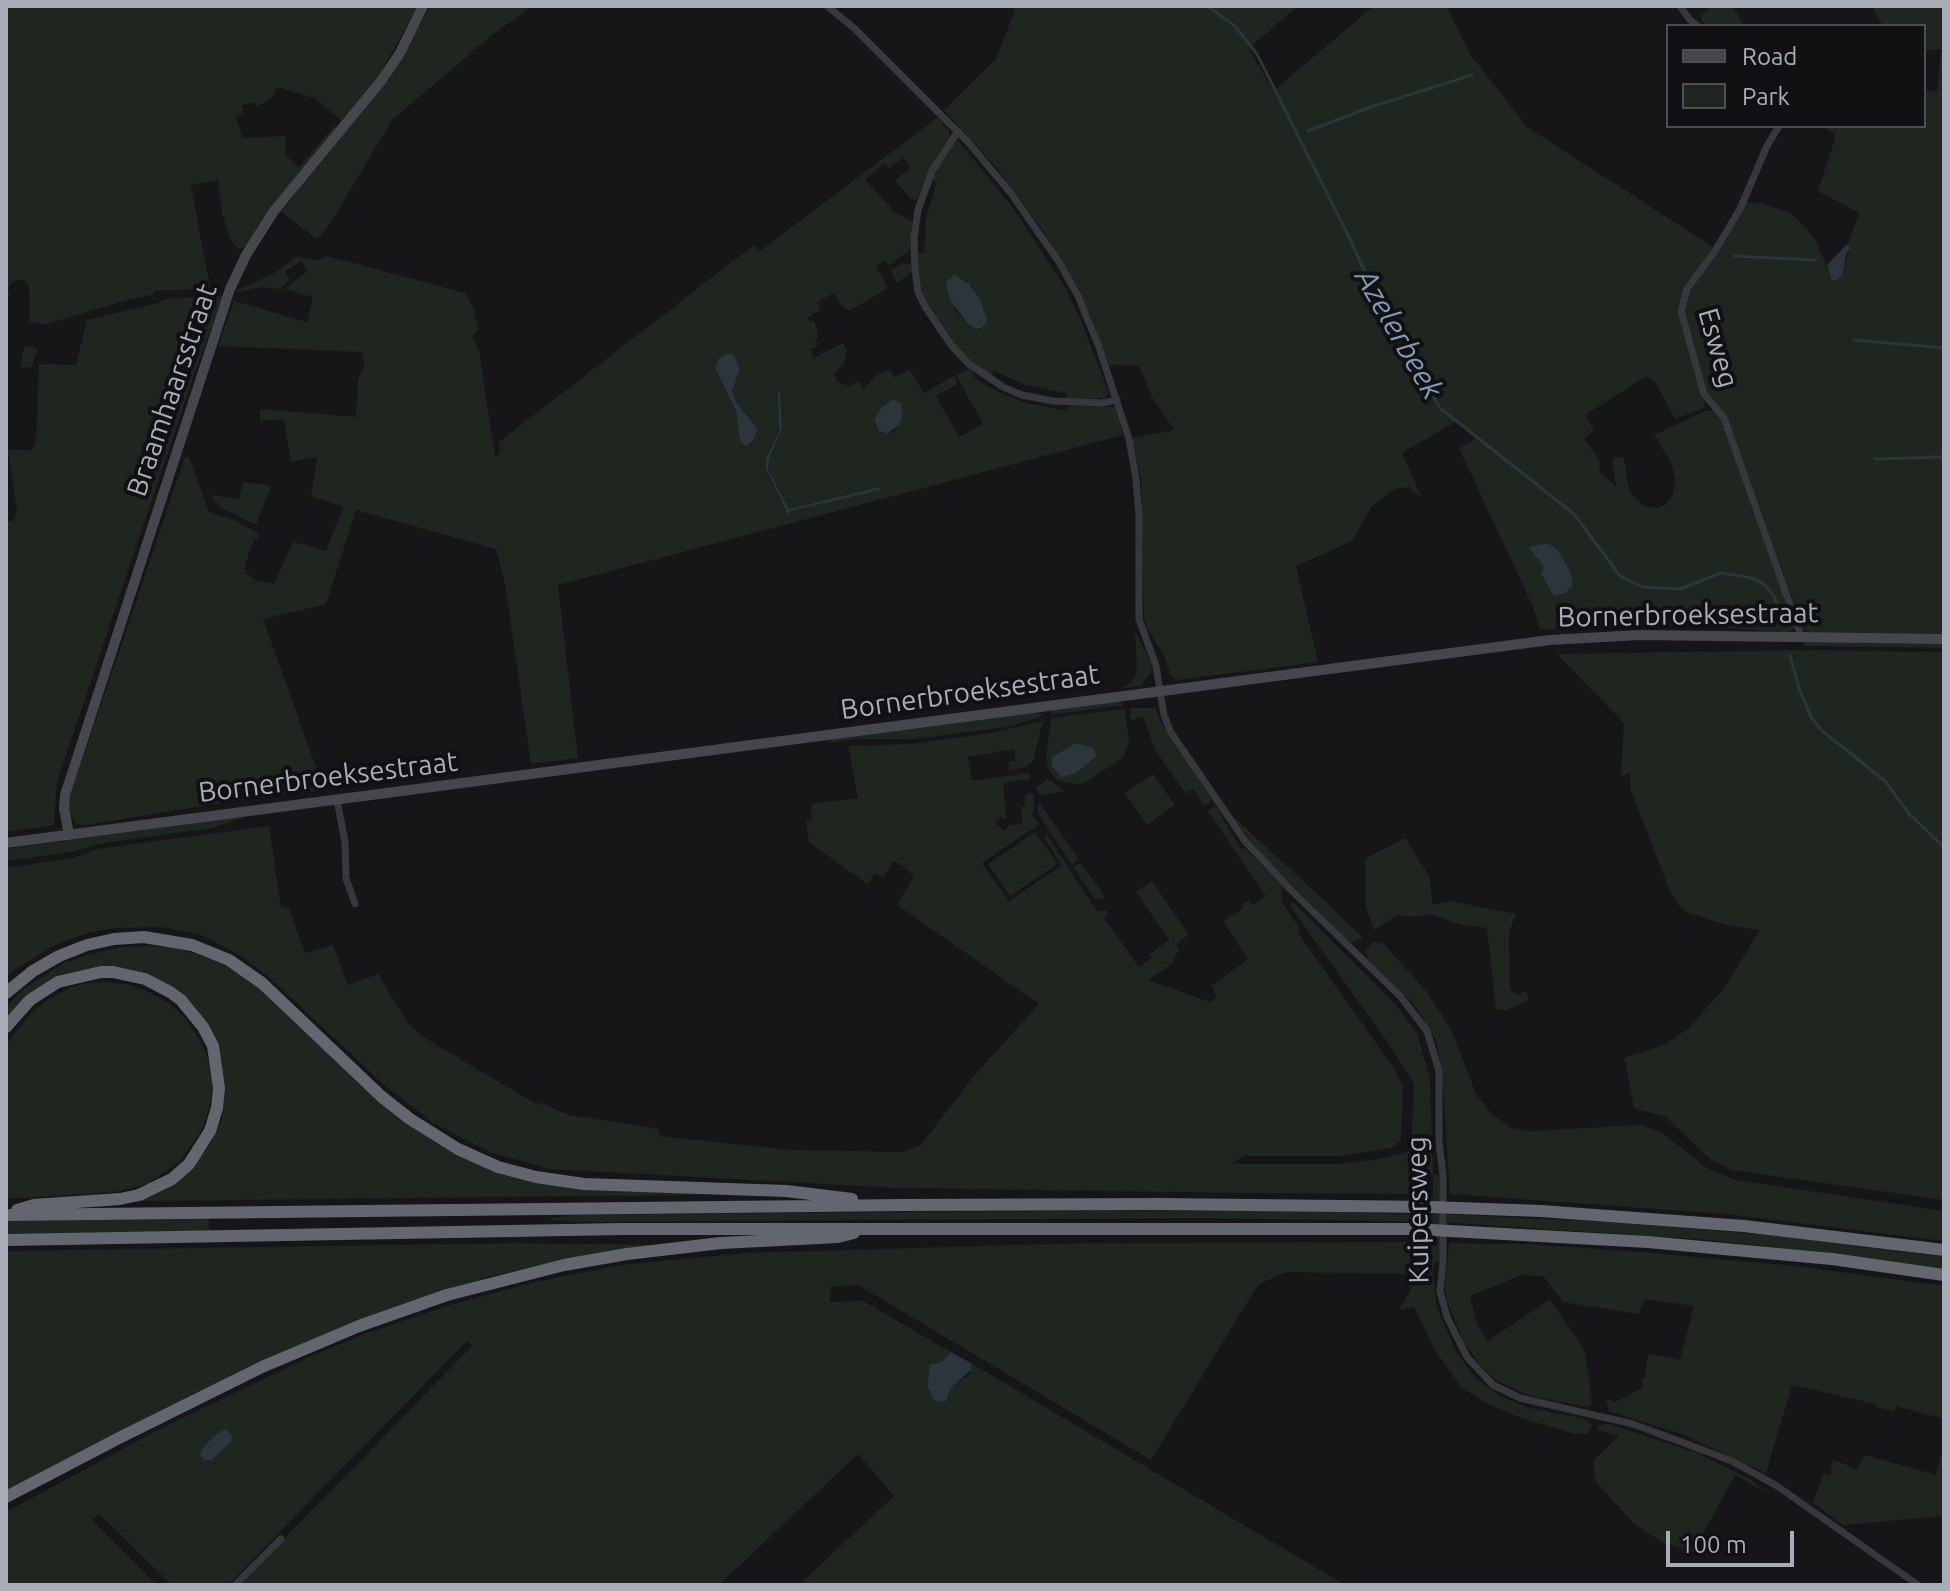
<!DOCTYPE html>
<html>
<head>
<meta charset="utf-8">
<style>
  body { margin:0 }
  #map { position:relative; width:1950px; height:1591px; overflow:hidden; background:#161618; font-family:Ubuntu,sans-serif }
  canvas { display:block }
  .frame { position:absolute; inset:0; border:8px solid #a8adb8; pointer-events:none }
  .legend { position:absolute; left:1666px; top:24px; width:260px; height:104px; box-sizing:border-box; background:#111113; border:2px solid #4d4f55; margin:0; padding:10px 14px; list-style:none; font-size:24px; color:#a8adb8 }
  .legend li { display:flex; align-items:center; gap:16px; height:40px }
  .legend b { width:40px; border:2px solid #4d4f55 }
  .scale { position:absolute; left:1666px; top:1531px; width:128px; height:36px; box-sizing:border-box; border:4px solid #a8adb8; border-top:0; padding-left:10px; font-size:24px; line-height:28px; white-space:nowrap; color:#a8adb8; -webkit-text-stroke:6px #111113; paint-order:stroke }
</style>
</head>
<body>
<div id="map">
<canvas width="1950" height="1591"></canvas>
<div class="frame"></div>
<ul class="legend">
<li><b style="height:10px;background:#45474d"></b>Road</li>
<li><b style="height:22px;background:#1e261f"></b>Park</li>
</ul>
<div class="scale">100 m</div>
</div>
<script>
const ctx = document.querySelector('canvas').getContext('2d');
ctx.lineJoin = 'round';
function fillPath(path, color) { ctx.fillStyle = color; ctx.fill(path, 'evenodd'); }
const poly = rows => new Path2D(rows.map(r => 'M' + r).join(''));
function strokePath(path, color, width, dash) { ctx.strokeStyle = color; ctx.lineWidth = width; ctx.lineCap = dash ? 'butt' : 'round'; ctx.setLineDash(dash || []); ctx.stroke(path); }
function drawText(font, color, halo, rows, align = 'center') {
  ctx.font = font + ' Ubuntu,sans-serif'; ctx.lineWidth = 8; ctx.setLineDash([]); ctx.textBaseline = 'middle'; ctx.strokeStyle = halo; ctx.fillStyle = color; for (const [text, x, y, turn = 0] of rows) {
    ctx.save(); ctx.translate(x, y); ctx.rotate((+turn || 0) * Math.PI / 180); ctx.textAlign = isNaN(turn) ? turn : align; if (halo) ctx.strokeText(text, 0, 0); ctx.fillText(text, 0, 0); ctx.restore();
  }
}
fillPath(poly([
  [6,6,418,6,380,74,342,121,316,99,281,88,276,89,272,97,262,104,256,106,254,102,242,105,243,114,236,116,242,138,285,136,286,155,299,167,335,125,336,130,332,132,329,138,245,247,238,249,230,239,222,212,218,180,191,185,210,288,155,291,152,295,124,301,47,324,30,322,29,287,25,281,19,279,10,284,8,290,10,296,6,298],
  [430,6,532,6,492,35,392,120,330,224,317,239,281,212,403,56],
  [1008,6,1298,6,1249,48,1273,91,1374,6,1446,6,1470,54,1527,127,1713,247,1684,290,1679,306,1680,321,1705,402,1704,408,1675,419,1657,385,1651,379,1645,377,1585,415,1594,430,1584,439,1599,459,1600,473,1616,486,1612,462,1615,457,1624,458,1629,491,1643,506,1658,508,1665,505,1672,496,1676,481,1671,463,1654,435,1705,411,1714,411,1722,418,1789,606,1794,628,1790,632,1782,632,1707,626,1623,625,1540,630,1533,607,1459,448,1477,438,1457,421,1402,453,1422,498,1409,487,1395,489,1371,507,1352,541,1296,566,1318,662,1178,680,1171,676,1164,656,1147,628,1144,617,1141,480,1132,438,1174,430,1152,397,1139,366,1109,365,1091,317,1046,235,999,171,944,110,996,59,1015,10],
  [1712,6,1732,6,1745,26,1705,26,1700,15],
  [1874,6,1944,6,1944,634,1812,633,1804,630,1726,416,1709,396,1704,385,1684,313,1688,293,1714,258,1746,202,1763,204,1788,212,1798,219,1815,239,1832,279,1843,273,1850,245,1848,244,1859,213,1818,191,1836,135,1823,126,1924,126,1924,90,1937,92,1941,49,1924,50,1924,26,1883,26,1874,10],
  [938,117,949,131,949,137,933,163,917,199,912,200,895,181,910,167,903,158,889,169,884,163,865,180,896,213,913,222,911,249,891,264,888,265,885,261,876,266,888,288,849,311,840,304,834,293,817,302,821,310,807,318,810,322,813,320,818,329,816,331,819,337,815,339,818,345,810,350,814,358,843,343,847,351,844,363,834,375,838,382,849,386,860,381,863,389,877,375,889,369,895,378,909,369,924,393,954,376,958,384,936,396,959,437,983,424,956,375,970,368,975,378,989,387,1022,402,1056,409,1067,410,1068,406,1115,407,1123,435,558,585,578,758,531,764,505,583,496,549,356,510,326,604,263,619,324,790,221,803,86,825,77,824,73,820,69,811,69,799,185,457,189,457,209,512,234,520,257,533,259,539,254,539,245,565,246,573,256,580,274,584,293,542,326,551,343,507,311,496,317,457,291,462,284,419,260,421,260,409,356,417,358,380,365,363,362,352,218,346,234,301,307,322,313,297,285,289,307,271,302,261,285,271,290,280,280,289,260,287,236,293,237,290,271,275,297,257,318,260,327,256,465,293,474,308,478,329,472,336,479,351,495,457,500,453,499,442,754,245,760,251],
  [728,353,734,355,740,368,732,391,735,400,757,429,757,433,740,441,736,411,715,368,719,358],
  [780,390,782,428,769,459,768,470,789,509,879,487,791,511,788,515,767,474,766,458,779,428],
  [893,399,899,425,892,433,883,433,874,425,874,420,881,408],
  [959,141,1016,212,1065,287,1082,323,1109,393,1105,398,1065,400,1066,393,1025,385,993,370,992,378,979,369,949,340,925,301,918,278,916,252,924,254,926,218,937,182,930,180,953,142],
  [955,275,973,287,980,329,968,324,955,310],
  [903,263,912,265,913,269,911,273,897,283,890,270],
  [223,296,195,372,57,782,54,825,6,832,6,522,14,520,17,511,8,450,31,450,36,443,39,364,76,365,87,320,159,303,163,299],
  [24,346,38,349,31,368,20,367],
  [243,482,271,486,256,525,220,507,213,499,213,495,239,499],
  [1135,630,1150,661,1152,671,1141,686,1124,688,1135,678,1137,672],
  [1804,642,1944,643,1944,648,1805,646],
  [1804,650,1944,652,1944,1200,1731,1170,1707,1157,1666,1117,1634,1108,1624,1058,1664,1045,1689,1028,1724,988,1760,930,1727,925,1689,913,1679,906,1670,891,1631,791,1630,772,1621,776,1624,723,1557,654],
  [1118,700,1124,705,1050,715,1053,710],
  [1130,708,1155,708,1161,723,1211,798,1210,802,1204,806,1193,789,1186,794,1156,751,1143,717,1131,720],
  [1125,709,1129,742,1123,758,1082,784,1067,783,1056,779,1049,770,1046,758,1051,718],
  [1071,745,1093,748,1097,754,1055,771,1052,767,1056,754],
  [1036,711,1043,716,1007,727,914,739,855,739,828,743,831,739],
  [1043,721,1033,761,1026,767,1010,770,1008,762,1016,761,1014,749,968,757,972,781,1029,773,1030,779,1003,783,1006,819,1000,817,995,823,1004,831,1009,825,1023,824,1021,807,1025,806,1025,795,1033,793,1034,812,1031,815,1040,824,982,863,1009,901,1062,865,1044,838,1047,835,1098,912,1104,910,1109,912,1104,918,1139,967,1152,958,1149,955,1169,940,1136,892,1152,881,1189,935,1176,944,1179,950,1172,964,1148,980,1210,1002,1217,997,1211,986,1248,959,1223,922,1243,908,1241,905,1249,900,1253,905,1266,896,1207,810,1216,806,1240,848,1246,849,1282,886,1281,901,1301,930,1298,933,1393,1067,1403,1086,1401,1140,1392,1148,1341,1156,1244,1156,1230,1164,1339,1164,1374,1160,1411,1151,1414,1084,1388,1043,1290,906,1293,902,1396,1005,1417,1033,1430,1079,1433,1174,1439,1175,1440,1214,1607,1222,1771,1235,1944,1257,1944,1269,1811,1251,1697,1239,1440,1222,1441,1262,1434,1262,1433,1274,1437,1308,1456,1352,1476,1378,1500,1396,1529,1408,1586,1419,1592,1425,1588,1434,1575,1434,1521,1418,1490,1405,1462,1388,1435,1350,1414,1307,1399,1310,1410,1292,1413,1274,1286,1272,1261,1283,1254,1291,1151,1460,858,1285,831,1287,830,1302,863,1301,951,1352,940,1362,934,1362,949,1396,952,1387,968,1375,971,1370,971,1363,1345,1585,799,1585,894,1496,858,1454,719,1585,239,1585,472,1346,467,1341,228,1585,172,1585,99,1514,92,1520,157,1585,6,1585,6,1512,158,1430,307,1358,364,1334,450,1305,534,1282,621,1265,745,1253,1084,1243,1433,1242,1433,1222,1206,1218,573,1222,545,1219,575,1215,908,1212,1275,1210,1433,1215,1433,1175,1420,1182,1421,1194,1246,1193,899,1188,549,1169,490,1152,433,1123,381,1082,272,980,246,959,201,935,162,927,117,928,89,932,51,947,6,976,6,868,74,858,97,849,269,826,281,907,289,908,305,953,333,945,348,985,378,974,409,1025,433,1043,538,1105,540,1102,569,1115,659,1129,660,1136,677,1138,791,1150,904,1152,921,1145,972,1078,1039,1004,897,905,914,876,898,863,893,861,883,878,876,873,867,884,809,842,806,821,812,820,811,804,858,798,848,746,909,744,985,734],
  [1153,774,1175,805,1147,825,1125,793],
  [1047,779,1051,781,1064,791,1040,796,1036,788],
  [1040,804,1079,859,1072,865,1038,813,1037,806],
  [1230,814,1326,902,1363,938,1351,943,1344,937,1262,855],
  [251,815,212,828,97,844,73,852,6,861,6,849],
  [1035,832,1058,864,1010,896,988,864],
  [1405,838,1429,876,1433,905,1450,901,1516,914,1509,932,1510,990,1518,995,1526,991,1529,1000,1507,1010,1496,1009,1487,928,1462,925,1430,914,1415,917,1398,915,1374,930,1365,904,1365,861,1368,857],
  [1081,863,1105,897,1103,899,1095,899,1073,867],
  [1373,942,1384,944,1426,991,1451,1029,1476,1094,1492,1114,1512,1128,1530,1131,1640,1125,1661,1132,1707,1168,1736,1180,1944,1211,1944,1241,1725,1214,1450,1194,1442,1071,1436,1040,1413,1003,1370,963,1365,951],
  [149,946,176,948,198,955,222,964,251,980,407,1123,448,1149,479,1164,696,1195,139,1201,196,1162,210,1144,222,1118,225,1090,218,1050,172,989,87,970,6,1022,6,1007,23,989,64,963,87,955,120,947],
  [107,982,131,985,149,992,171,1005,186,1019,201,1042,208,1059,213,1082,210,1106,202,1130,180,1161,148,1184,114,1192,6,1199,6,1044,33,1011,49,999,69,988,86,983],
  [209,1219,209,1231,6,1234,6,1221],
  [516,1243,664,1245,540,1265,488,1277,385,1311,6,1495,6,1251],
  [1449,1243,1527,1244,1641,1252,1796,1266,1944,1286,1944,1419,1896,1406,1894,1411,1876,1407,1876,1404,1792,1385,1766,1473,1684,1435,1609,1411,1606,1399,1615,1402,1644,1387,1641,1380,1645,1377,1648,1354,1680,1360,1694,1306,1645,1299,1638,1314,1563,1302,1543,1276,1521,1275,1470,1296,1477,1324,1488,1341,1550,1299,1585,1351,1592,1403,1588,1407,1530,1396,1496,1380,1481,1366,1464,1343,1447,1302,1445,1286],
  [1609,1424,1697,1453,1752,1480,1767,1493,1735,1475,1693,1552,1662,1542,1634,1524,1596,1482,1593,1461,1619,1436,1597,1430,1600,1425],
  [1944,1442,1944,1516,1843,1525,1813,1503,1823,1474,1830,1475,1833,1459,1856,1469,1865,1455,1936,1475]
]), '#1e261f');
fillPath(poly([
  [1847,244,1851,247,1846,254,1843,273,1837,280,1832,280,1827,265],
  [955,275,969,284,980,299,987,320,983,327,977,329,968,324,950,300,946,282],
  [728,353,734,355,740,369,732,391,735,400,757,429,755,438,746,446,740,441,736,411,715,368,719,358],
  [780,390,782,428,769,459,768,470,789,509,879,487,880,490,791,511,788,515,766,469,766,458,779,431,778,391],
  [893,399,901,403,902,416,899,425,887,434,878,430,874,420,881,408],
  [1547,543,1558,550,1571,574,1573,585,1565,593,1554,596,1541,574,1544,567,1529,547],
  [1075,743,1093,748,1097,756,1076,773,1062,777,1052,767,1052,757],
  [951,1352,971,1363,971,1370,952,1387,945,1402,935,1401,927,1386,930,1364,941,1362],
  [225,1429,232,1435,231,1442,212,1460,204,1460,200,1455,202,1449,214,1436]
]), '#2c353c');
strokePath(poly([
  [1207,6,1235,26,1257,54,1347,233,1388,322,1440,408,1574,514,1620,576,1643,587,1680,589,1721,573,1747,577,1763,583,1774,596,1783,625],
  [1308,131,1371,107,1472,75],
  [1734,256,1815,260],
  [1854,340,1944,348],
  [1875,459,1944,457],
  [1790,656,1799,688,1811,717,1821,730,1885,781,1909,814,1944,847]
]), '#2c353c', 3);
strokePath(poly([
  [827,6,854,28,967,141,1010,192,1059,262,1078,296,1099,347,1129,439,1136,479,1139,516,1139,619,1156,666,1164,715,1170,731,1245,841,1290,889,1401,997,1427,1031,1439,1071,1439,1143,1443,1175,1443,1262,1440,1291,1447,1317,1467,1357,1493,1385,1520,1398,1633,1424,1732,1461,1777,1486,1918,1585],
  [1680,6,1690,20,1698,26],
  [1779,126,1767,146,1740,209,1715,251,1687,289,1681,311,1704,394,1724,418,1802,638],
  [958,131,932,171,918,210,914,238,915,270,918,292,926,308,951,345,969,364,1003,387,1022,395,1053,401,1102,403,1117,400],
  [337,800,345,842,346,878,355,904],
  [235,1585,281,1539]
]), '#37383d', 7);
strokePath(poly([
  [69,835,64,808,65,795,230,289,246,255,274,211,381,81,400,53,423,6],
  [6,843,1550,640,1639,635,1944,639]
]), '#45474d', 10);
strokePath(poly([
  [6,993,33,971,59,956,87,945,114,939,144,937,192,945,229,960,262,983,382,1097,410,1119,458,1149,498,1167,536,1177,584,1184,786,1191,852,1199],
  [6,1027,30,1000,58,982,101,972,113,972,145,979,170,992,181,1000,203,1027,213,1046,219,1088,217,1108,210,1131,189,1164,172,1179,139,1195,120,1199,34,1205,17,1210],
  [6,1215,903,1205,1160,1204,1431,1207,1541,1211,1744,1226,1944,1250],
  [6,1240,622,1229,1414,1229,1648,1242,1832,1259,1944,1275],
  [6,1497,119,1438,262,1367,359,1326,447,1295,564,1265,627,1254,721,1243,838,1237,854,1233]
]), '#63666e', 12);
drawText('28px', '#a8adb8', '#111113', [
  ["Esweg",1718,348,74],
  ["Braamhaarsstraat",172,390,-71],
  ["Bornerbroeksestraat",1688,615,-1],
  ["Bornerbroeksestraat",970,692,-8],
  ["Bornerbroeksestraat",328,777,-7],
  ["Kuipersweg",1418,1210,-91]
]);
drawText('italic 30px', '#7f9bb3', '#111113', [
  ["Azelerbeek",1399,334,60]
]);
</script>
</body>
</html>
